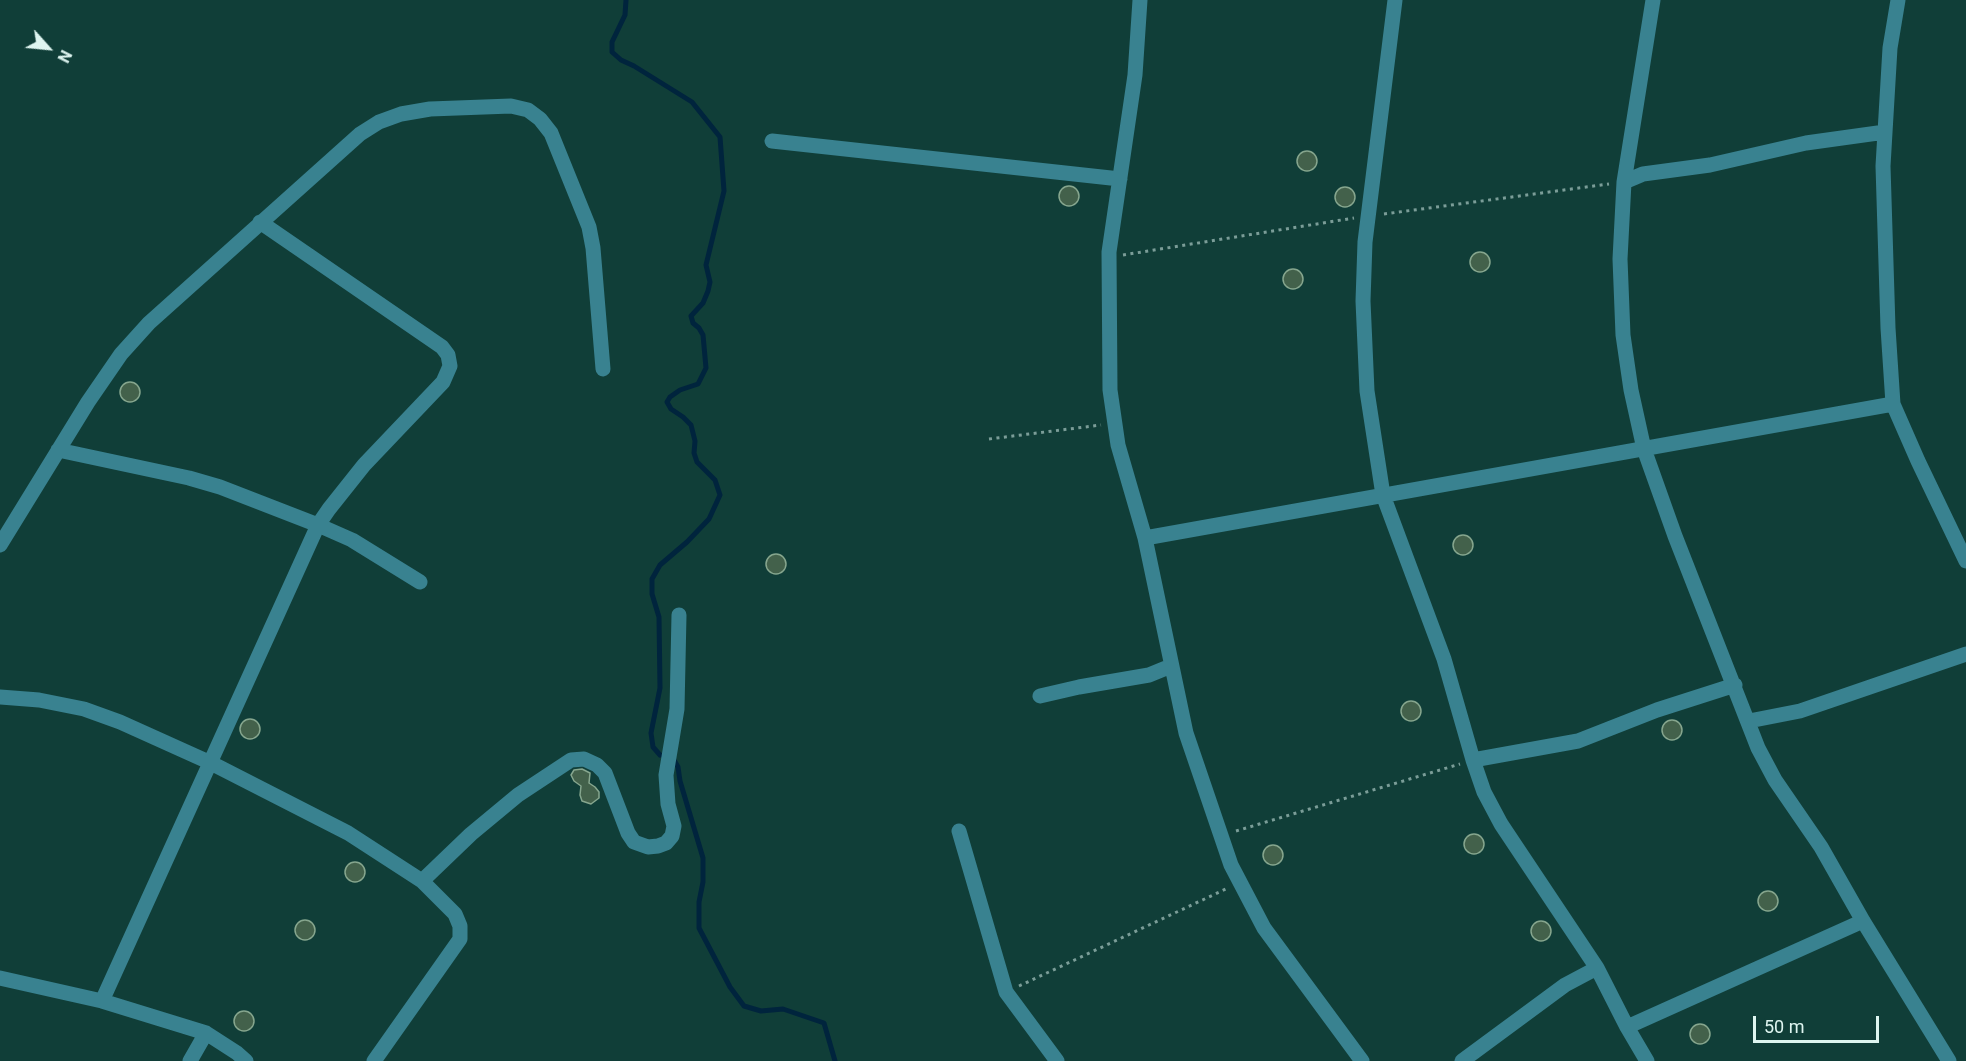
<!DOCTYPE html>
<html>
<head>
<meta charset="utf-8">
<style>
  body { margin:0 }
  #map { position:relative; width:1966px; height:1061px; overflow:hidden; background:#103e38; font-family:Roboto,sans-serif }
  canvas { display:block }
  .north { position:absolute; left:18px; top:18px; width:60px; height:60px; -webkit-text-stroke:4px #103e38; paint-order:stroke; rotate:117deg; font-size:16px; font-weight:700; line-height:24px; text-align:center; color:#def5f0 }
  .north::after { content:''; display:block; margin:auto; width:21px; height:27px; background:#def5f0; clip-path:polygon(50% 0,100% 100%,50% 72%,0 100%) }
  .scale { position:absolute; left:1753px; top:1016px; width:126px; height:27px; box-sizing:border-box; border:3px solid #def5f0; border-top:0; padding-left:8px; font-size:18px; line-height:21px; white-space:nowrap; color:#def5f0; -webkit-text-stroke:4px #103e38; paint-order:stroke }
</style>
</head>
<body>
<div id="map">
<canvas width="1966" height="1061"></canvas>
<div class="north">N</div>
<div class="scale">50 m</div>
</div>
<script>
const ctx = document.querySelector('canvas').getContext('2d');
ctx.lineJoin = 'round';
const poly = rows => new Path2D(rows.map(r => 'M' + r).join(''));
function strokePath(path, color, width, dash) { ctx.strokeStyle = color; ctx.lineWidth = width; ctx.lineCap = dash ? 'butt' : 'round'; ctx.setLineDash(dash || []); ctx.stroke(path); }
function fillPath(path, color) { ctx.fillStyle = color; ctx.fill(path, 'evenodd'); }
strokePath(poly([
  [626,0,625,15,612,42,612,52,621,60,634,66,692,102,720,137,724,191,706,265,710,282,708,291,703,303,691,316,693,323,699,328,703,335,706,368,698,384,680,390,670,397,667,402,671,409,683,417,691,425,695,441,694,453,697,462,715,480,720,495,709,519,687,542,660,565,652,579,652,594,659,617,660,688,651,733,653,747,660,755],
  [674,760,678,767,680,781,703,858,703,882,699,902,699,928,730,987,744,1006,761,1011,783,1009,824,1023,835,1061]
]), '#00243d', 5);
const building = poly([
  '1297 161a10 10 0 1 1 20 0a10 10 0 1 1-20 0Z',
  '1059 196a10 10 0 1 1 20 0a10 10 0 1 1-20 0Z',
  '1335 197a10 10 0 1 1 20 0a10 10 0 1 1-20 0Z',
  '1470 262a10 10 0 1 1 20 0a10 10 0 1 1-20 0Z',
  '1283 279a10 10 0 1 1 20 0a10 10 0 1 1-20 0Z',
  '120 392a10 10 0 1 1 20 0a10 10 0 1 1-20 0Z',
  '1453 545a10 10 0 1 1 20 0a10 10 0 1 1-20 0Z',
  '766 564a10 10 0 1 1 20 0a10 10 0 1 1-20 0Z',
  '1401 711a10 10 0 1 1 20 0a10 10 0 1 1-20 0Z',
  '240 729a10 10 0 1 1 20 0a10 10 0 1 1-20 0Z',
  '1662 730a10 10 0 1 1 20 0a10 10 0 1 1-20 0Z',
  [582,769,590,773,589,783,595,787,599,792,599,798,591,804,582,801,580,795,581,786,574,781,571,775,574,770,582,769],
  '1464 844a10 10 0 1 1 20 0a10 10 0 1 1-20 0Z',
  '1263 855a10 10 0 1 1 20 0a10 10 0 1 1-20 0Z',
  '345 872a10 10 0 1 1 20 0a10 10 0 1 1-20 0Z',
  '1758 901a10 10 0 1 1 20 0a10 10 0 1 1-20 0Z',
  '295 930a10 10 0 1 1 20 0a10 10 0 1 1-20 0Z',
  '1531 931a10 10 0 1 1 20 0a10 10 0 1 1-20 0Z',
  '234 1021a10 10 0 1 1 20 0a10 10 0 1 1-20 0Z',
  '1690 1034a10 10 0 1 1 20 0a10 10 0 1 1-20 0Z'
]);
fillPath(building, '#43614b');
strokePath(building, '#86a68e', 1.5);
strokePath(poly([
  [1384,214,1609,184],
  [1123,255,1354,218],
  [989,439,1101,425],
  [1236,831,1460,764],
  [1019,986,1228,888]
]), '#7b9d98', 3, [3, 4.5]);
strokePath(poly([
  [1140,0,1135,75,1109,252,1110,390,1118,445,1145,538],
  [1395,0,1365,242,1363,301,1367,391,1383,495,1444,659,1473,760,1484,792,1501,824,1597,968,1627,1027,1647,1061],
  [1653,0,1624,182,1620,259,1623,335,1631,390,1644,449,1675,536,1758,748,1775,780,1821,847,1863,921,1949,1061],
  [772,141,1120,179],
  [1624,182,1643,174,1710,165,1806,143,1885,132],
  [1893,404,1888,328,1883,166,1890,48,1898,0],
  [58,450,189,478,220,487,318,525,352,540,420,582],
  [0,545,88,402,121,354,149,323,360,134,379,122,401,114,430,109,511,106,528,110,540,119,551,133,589,227,593,248,603,369],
  [1040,696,1079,687,1149,675,1171,666],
  [0,697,39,700,84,709,120,722,211,763,348,833,422,881,455,914,460,926,460,939,374,1061],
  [1749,721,1800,711,1966,654],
  [1473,760,1578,741,1657,710,1735,685],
  [959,831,1006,992,1057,1061],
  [422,881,471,834,518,795,571,760,584,759,597,765,605,773,628,833,634,842,648,847,658,846,666,843,672,836,674,826,668,804,666,775,677,709,679,615],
  [0,978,102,1001,206,1033,237,1053,246,1061],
  [102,1001,318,525,329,509,364,465,443,382,450,366,448,355,442,347,260,222],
  [1627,1027,1863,921],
  [190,1061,206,1033],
  [1362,1061,1264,928,1231,865,1186,733,1145,538,1893,404,1918,461,1966,561],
  [1462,1061,1565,985,1597,968]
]), '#398290', 15);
</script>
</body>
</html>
